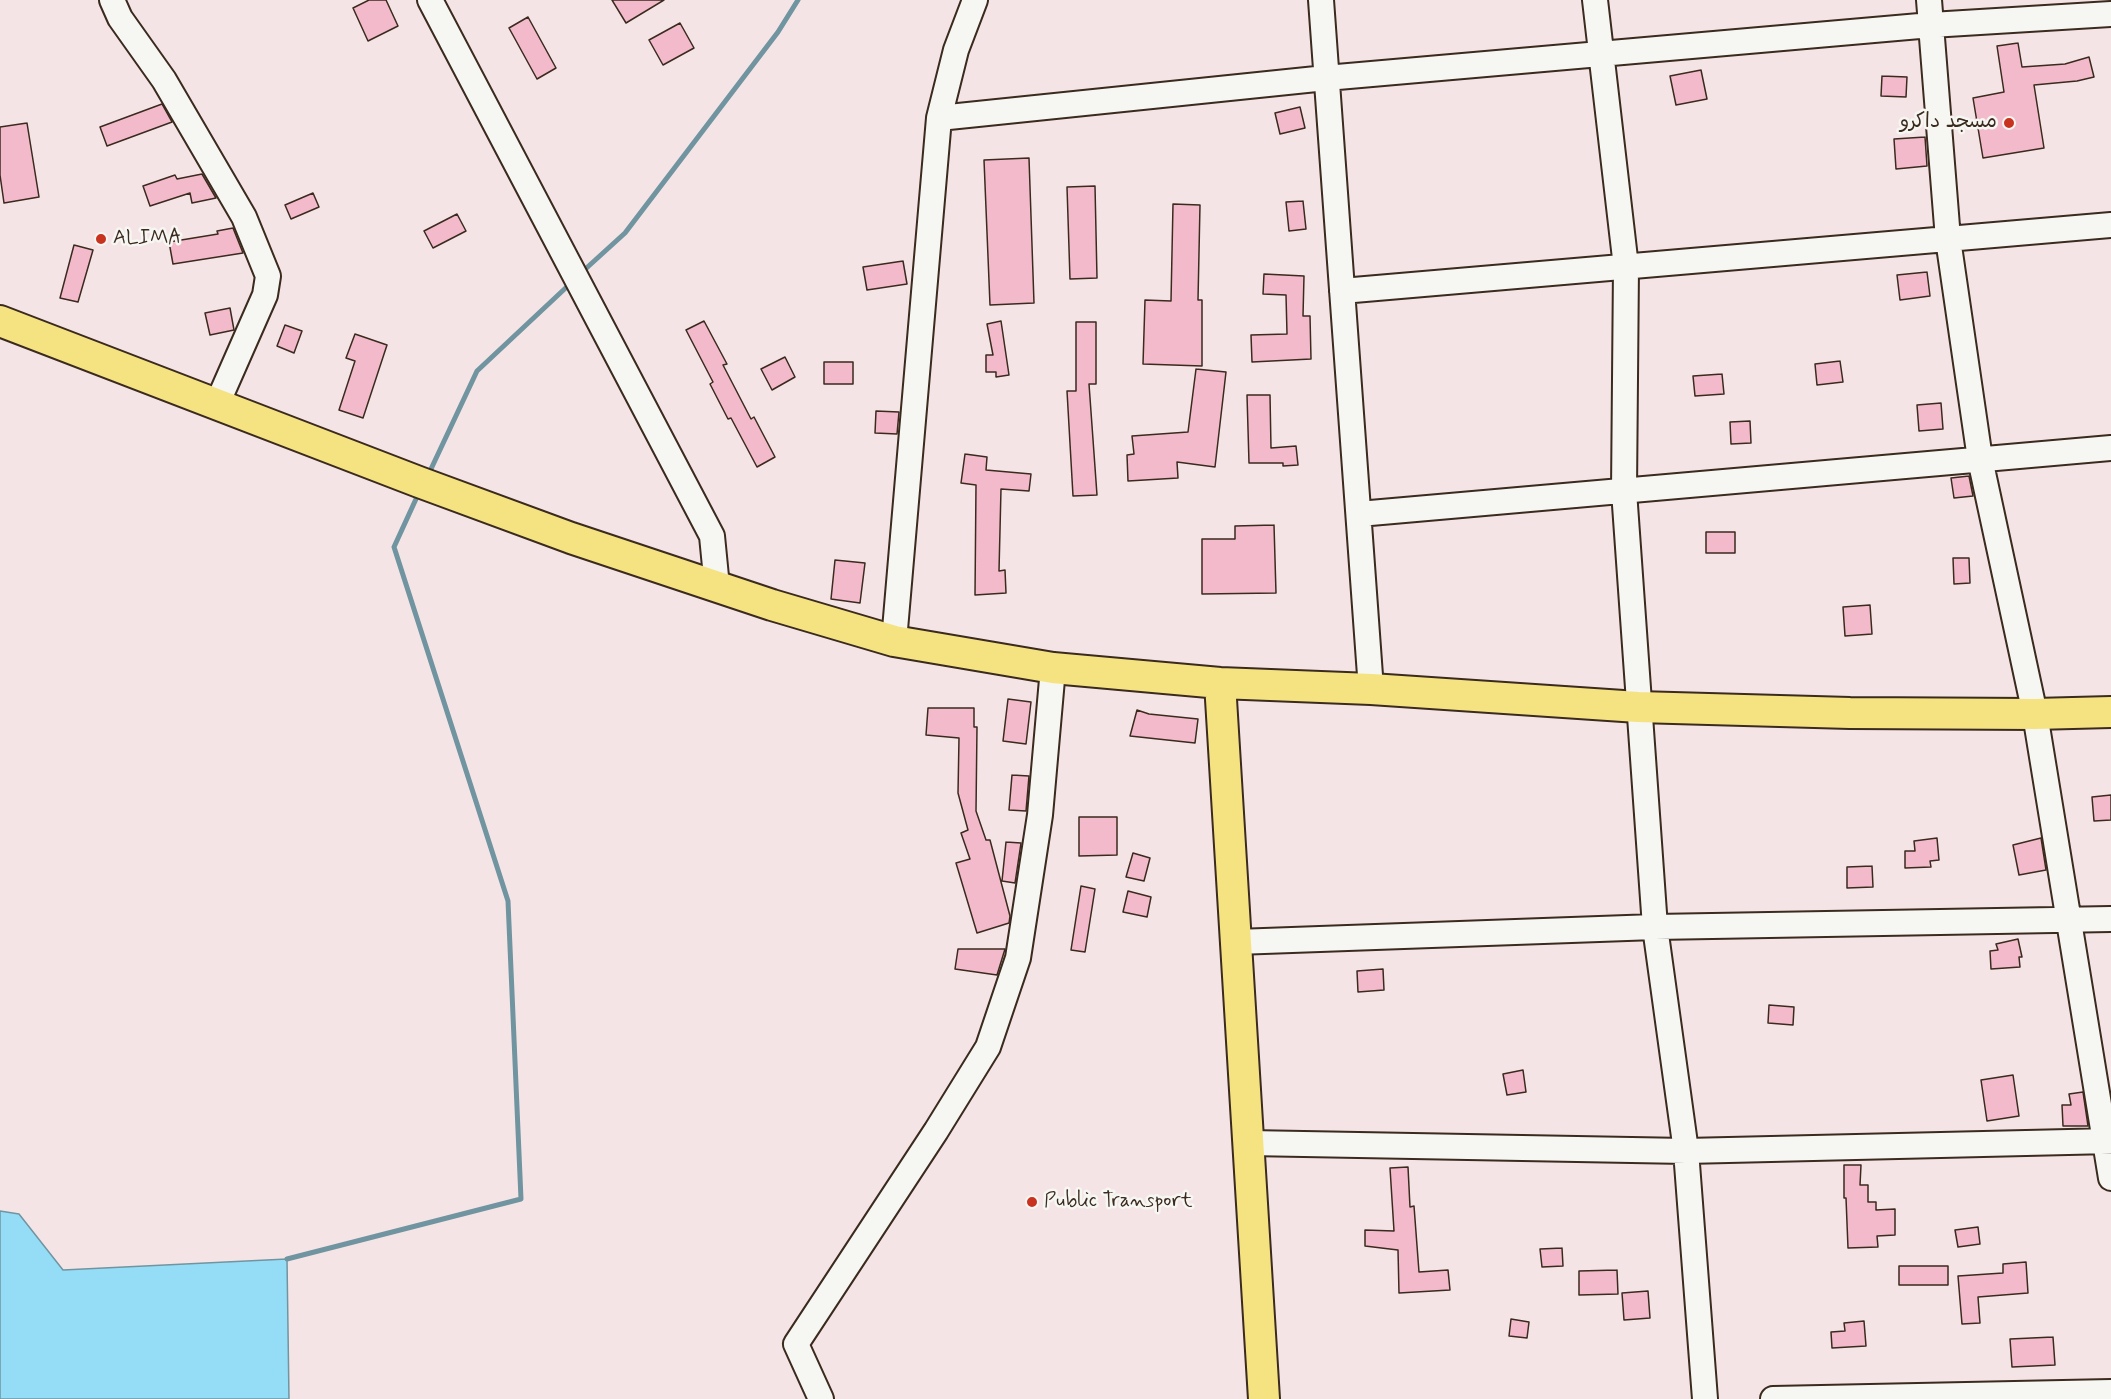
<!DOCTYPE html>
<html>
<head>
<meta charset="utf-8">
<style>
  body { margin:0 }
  canvas { display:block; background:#f5e4e6 }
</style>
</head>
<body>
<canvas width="2111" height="1399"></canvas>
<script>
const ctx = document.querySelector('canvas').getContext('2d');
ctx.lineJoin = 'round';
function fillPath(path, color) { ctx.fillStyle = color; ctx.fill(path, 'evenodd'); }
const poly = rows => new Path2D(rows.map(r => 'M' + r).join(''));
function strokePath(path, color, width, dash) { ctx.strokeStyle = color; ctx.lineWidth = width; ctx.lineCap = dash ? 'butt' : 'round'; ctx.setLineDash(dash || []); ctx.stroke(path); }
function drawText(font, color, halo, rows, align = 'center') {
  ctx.font = font + ' Mynerve,"Playpen Sans Arabic",sans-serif'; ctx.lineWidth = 5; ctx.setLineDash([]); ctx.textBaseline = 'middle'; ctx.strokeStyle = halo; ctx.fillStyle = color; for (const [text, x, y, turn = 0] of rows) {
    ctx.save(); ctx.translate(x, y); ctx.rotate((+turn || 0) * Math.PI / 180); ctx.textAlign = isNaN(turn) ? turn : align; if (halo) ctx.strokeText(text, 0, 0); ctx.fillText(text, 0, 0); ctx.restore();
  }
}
const water = poly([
  [0,1211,19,1214,63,1270,287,1259,289,1399,0,1399,0,1211]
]);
fillPath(water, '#95ddf7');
strokePath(water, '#7195a0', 1.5);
strokePath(poly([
  [581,273,625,233,778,32,798,0],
  [431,469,477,371,572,282],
  [287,1259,521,1199,508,901,394,547,416,499]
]), '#7195a0', 5);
const building = poly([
  [369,0,386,0,398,26,368,41,353,8,369,0],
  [612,0,664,0,626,23,612,0],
  [528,17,556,68,537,79,509,28,528,17],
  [680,23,694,48,663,65,649,40,680,23],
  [2018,43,2022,67,2065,64,2089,57,2094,77,2077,81,2034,85,2044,148,1983,158,1973,98,2004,92,1997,46,2018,43],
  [1701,70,1707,99,1676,105,1670,76,1701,70],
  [1882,76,1907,77,1906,97,1881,96,1882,76],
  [162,104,172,122,107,146,100,127,162,104],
  [1300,107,1305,128,1280,134,1275,113,1300,107],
  [27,123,39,197,4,203,0,175,0,127,27,123],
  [1925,137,1927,166,1896,169,1894,139,1925,137],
  [1029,158,1034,303,990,305,984,160,1029,158],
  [202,174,216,198,192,203,190,193,150,206,143,186,175,175,177,179,202,174],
  [1095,186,1097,278,1070,279,1067,187,1095,186],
  [313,193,319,207,291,219,285,205,313,193],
  [1303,201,1306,229,1289,231,1286,202,1303,201],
  [1173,204,1200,205,1198,300,1202,300,1202,366,1143,364,1145,300,1171,301,1173,204],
  [457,214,466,231,433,248,424,231,457,214],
  [233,228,243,253,173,264,169,242,218,234,217,231,233,228],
  [74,245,93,250,78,302,60,298,74,245],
  [903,261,907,284,867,290,863,267,903,261],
  [1927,272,1930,296,1900,300,1897,275,1927,272],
  [1264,274,1304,276,1303,316,1310,316,1311,359,1252,362,1251,335,1287,334,1286,295,1263,294,1264,274],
  [230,308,234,330,210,335,205,313,230,308],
  [704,321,727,364,723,365,751,419,754,417,775,457,757,467,731,418,728,419,710,384,713,382,686,330,704,321],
  [1001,321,1009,375,996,377,996,372,986,372,986,355,993,355,987,324,1001,321],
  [1076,322,1096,322,1096,384,1089,384,1097,495,1073,496,1067,391,1076,391,1076,322],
  [285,325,302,331,294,353,277,346,285,325],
  [355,334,387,345,363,418,339,410,355,361,346,358,355,334],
  [785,357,795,377,772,390,761,369,785,357],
  [1840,361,1843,382,1817,385,1815,364,1840,361],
  [824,362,853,362,853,384,824,384,824,362],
  [1196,369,1226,372,1215,467,1177,462,1178,478,1128,481,1127,455,1134,454,1132,436,1188,432,1196,369],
  [1722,374,1724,394,1695,396,1693,376,1722,374],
  [1247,395,1270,395,1271,448,1296,446,1298,465,1283,466,1283,463,1249,463,1247,395],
  [1941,403,1943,429,1919,431,1917,405,1941,403],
  [876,411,899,412,897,434,875,433,876,411],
  [1750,421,1751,443,1731,444,1730,422,1750,421],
  [965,454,987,457,986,470,1031,474,1029,491,1001,489,999,571,1005,570,1006,593,975,595,976,485,961,483,965,454],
  [1969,476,1973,496,1954,498,1951,478,1969,476],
  [1274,525,1276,593,1202,594,1202,539,1235,539,1235,526,1274,525],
  [1706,532,1735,532,1735,553,1706,553,1706,532],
  [1953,558,1969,558,1970,583,1954,584,1953,558],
  [835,560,865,563,860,603,831,599,835,560],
  [1870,605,1872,634,1845,636,1843,607,1870,605],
  [1008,699,1031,702,1026,744,1003,741,1008,699],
  [928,708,974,708,974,727,977,727,976,811,986,840,990,840,1010,916,1009,923,977,933,956,863,970,859,961,833,968,830,958,793,959,738,926,735,928,708],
  [1137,710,1149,714,1198,719,1195,743,1130,736,1137,710],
  [1012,775,1029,776,1026,811,1009,810,1012,775],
  [2111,795,2111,820,2094,821,2092,797,2111,795],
  [1079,817,1117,817,1117,855,1079,856,1079,817],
  [1937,838,1939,860,1930,861,1931,867,1905,868,1905,851,1915,851,1914,841,1937,838],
  [2041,838,2046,870,2019,875,2013,845,2041,838],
  [1006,842,1021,843,1015,883,1002,881,1006,842],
  [1133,853,1150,858,1144,881,1126,877,1133,853],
  [1872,866,1873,887,1847,888,1847,867,1872,866],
  [1081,886,1095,889,1085,952,1071,950,1081,886],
  [1128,891,1151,897,1147,917,1123,912,1128,891],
  [2018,939,2022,957,2019,957,2020,967,1991,969,1990,951,1998,950,1996,944,2018,939],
  [958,949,1005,949,997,975,955,969,958,949],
  [1383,969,1384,990,1358,992,1357,971,1383,969],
  [1769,1005,1794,1007,1793,1025,1768,1023,1769,1005],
  [1523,1070,1526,1092,1507,1095,1503,1074,1523,1070],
  [2013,1075,2019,1116,1987,1121,1981,1080,2013,1075],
  [2083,1092,2088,1126,2063,1126,2062,1105,2071,1105,2069,1094,2083,1092],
  [1844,1165,1861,1165,1860,1185,1868,1185,1868,1202,1876,1202,1876,1210,1895,1209,1895,1235,1877,1236,1878,1247,1848,1248,1846,1198,1844,1198,1844,1165],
  [1408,1167,1410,1207,1414,1206,1419,1272,1448,1270,1450,1290,1399,1293,1398,1250,1365,1246,1365,1230,1394,1231,1390,1168,1408,1167],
  [1978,1227,1980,1244,1958,1247,1955,1230,1978,1227],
  [1562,1248,1563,1266,1542,1267,1540,1249,1562,1248],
  [2026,1262,2028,1293,1978,1297,1980,1323,1962,1324,1958,1276,2003,1273,2003,1264,2026,1262],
  [1899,1266,1948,1266,1948,1285,1899,1285,1899,1266],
  [1617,1270,1618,1294,1579,1295,1579,1271,1617,1270],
  [1648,1291,1650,1318,1624,1320,1622,1293,1648,1291],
  [1511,1319,1529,1322,1527,1338,1509,1336,1511,1319],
  [1864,1321,1866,1346,1832,1348,1831,1332,1845,1331,1844,1323,1864,1321],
  [2053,1337,2055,1365,2012,1367,2010,1339,2053,1337]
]);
fillPath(building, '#f3bacb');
strokePath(building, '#3b2a1e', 1.5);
const minor = poly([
  [112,0,120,18,164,80,244,217,268,276,265,295,217,404],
  [430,0,712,536,717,587],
  [1321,0,1371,689],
  [1595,0,1626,267,1624,491,1655,927,1686,1151,1705,1399],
  [1929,0,1948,239,1980,459,2035,714,2111,1178],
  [939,118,1326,78,1931,25,2111,14],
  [1342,291,2111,225],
  [1359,514,2111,448],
  [894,641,939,118,956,50,975,0],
  [1236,942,1655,927,2111,919],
  [1249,1143,1686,1151,2111,1141],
  [821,1399,796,1344,936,1131,988,1047,1018,958,1040,815,1053,668],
  [1773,1399,2111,1392]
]);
const major = poly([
  [0,321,419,482,571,538,772,605,894,641,1053,668,1220,683,1371,689,1638,707,1850,713,2035,714,2111,712],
  [1220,683,1264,1399]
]);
strokePath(minor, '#3b2a1e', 28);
strokePath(major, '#3b2a1e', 34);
strokePath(minor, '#f6f6f2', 24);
strokePath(major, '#f5e382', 30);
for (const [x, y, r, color] of [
  [2009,123,6,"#c8321e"],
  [101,239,6,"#c8321e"],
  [1032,1202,6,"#c8321e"]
]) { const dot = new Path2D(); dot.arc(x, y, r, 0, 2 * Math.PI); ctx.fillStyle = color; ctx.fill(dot); strokePath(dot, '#f6f6f2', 2); }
drawText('20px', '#3b2a1e', '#f6f6f2', [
  ["مسجد داكرو",1997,123,"right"],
  ["ALIMA",113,239],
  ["Public Transport",1044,1202]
], 'left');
</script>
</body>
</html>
